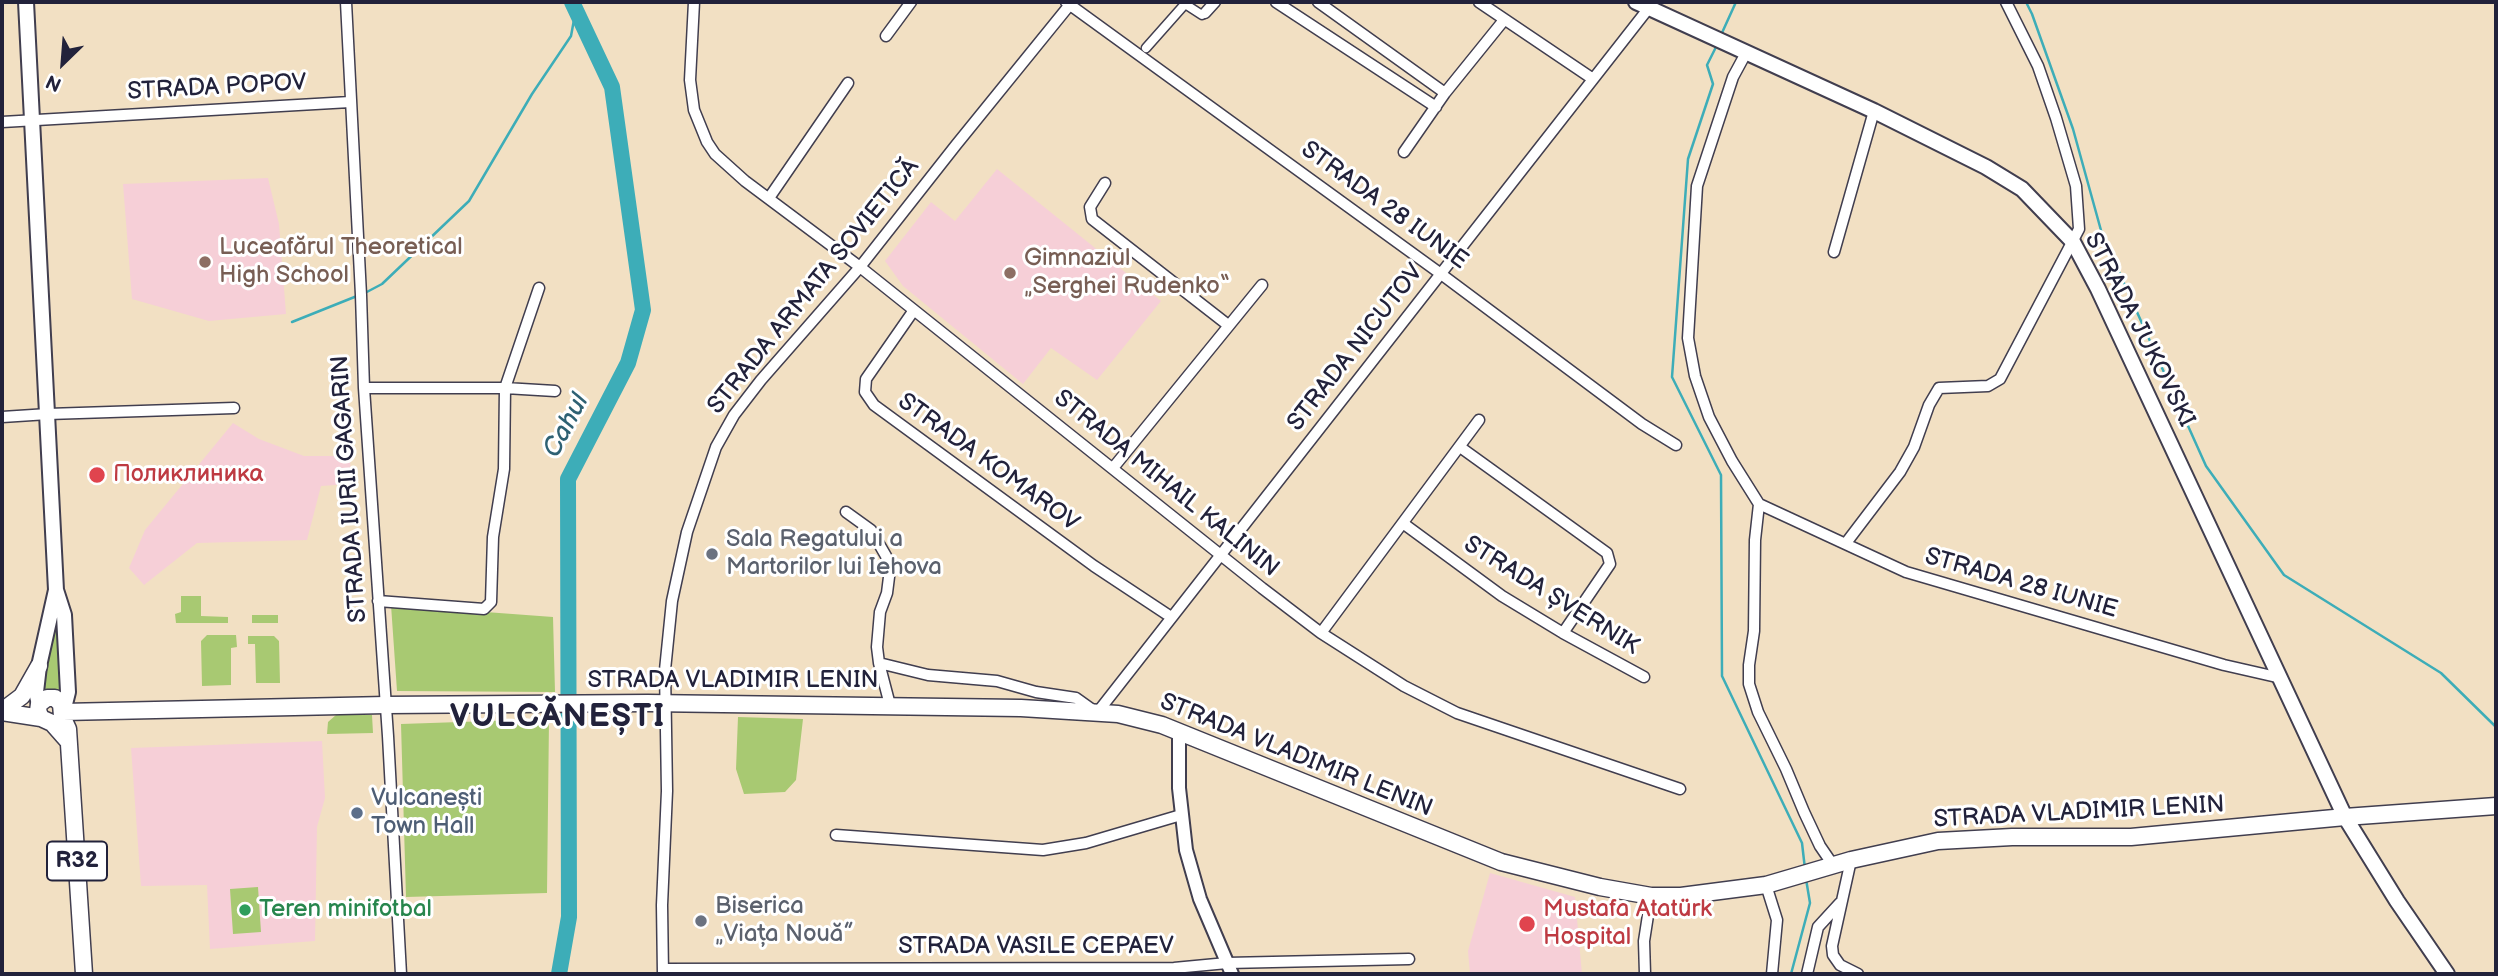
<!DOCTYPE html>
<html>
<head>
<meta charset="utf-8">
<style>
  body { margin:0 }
  #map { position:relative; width:2498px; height:976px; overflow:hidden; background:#f2e0c3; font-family:"Balsamiq Sans",sans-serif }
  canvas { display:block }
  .frame { position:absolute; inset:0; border:4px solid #22223b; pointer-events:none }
  .north { position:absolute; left:28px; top:28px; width:70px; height:70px; -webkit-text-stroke:5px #fff; paint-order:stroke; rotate:205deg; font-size:19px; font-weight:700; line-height:28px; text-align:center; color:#22223b }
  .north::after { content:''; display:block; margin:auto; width:24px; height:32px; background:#22223b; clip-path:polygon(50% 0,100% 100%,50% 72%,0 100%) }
</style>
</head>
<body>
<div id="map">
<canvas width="2498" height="976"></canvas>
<div class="frame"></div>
<div class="north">N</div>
</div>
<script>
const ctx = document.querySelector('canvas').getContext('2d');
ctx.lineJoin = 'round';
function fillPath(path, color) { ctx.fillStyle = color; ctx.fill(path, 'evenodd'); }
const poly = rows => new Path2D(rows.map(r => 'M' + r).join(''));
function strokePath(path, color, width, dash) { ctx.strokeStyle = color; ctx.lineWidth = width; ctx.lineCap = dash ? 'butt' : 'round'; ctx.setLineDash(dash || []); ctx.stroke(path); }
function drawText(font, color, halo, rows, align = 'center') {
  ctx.font = font + ' "Balsamiq Sans",sans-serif'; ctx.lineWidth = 6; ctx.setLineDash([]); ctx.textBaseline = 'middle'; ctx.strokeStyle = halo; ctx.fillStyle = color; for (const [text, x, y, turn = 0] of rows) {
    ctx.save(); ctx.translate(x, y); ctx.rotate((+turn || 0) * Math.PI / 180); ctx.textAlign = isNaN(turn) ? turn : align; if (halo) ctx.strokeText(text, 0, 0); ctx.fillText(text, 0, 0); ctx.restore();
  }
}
fillPath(poly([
  [997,169,1161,301,1097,380,1051,348,1023,384,903,286,885,261,931,202,955,221],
  [268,178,279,224,286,314,209,321,132,299,123,184],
  [233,423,259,439,304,456,350,456,351,484,321,486,307,540,197,543,144,585,129,568,145,530],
  [322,741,325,798,317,827,315,941,210,949,207,885,141,886,131,748],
  [1490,873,1575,897,1582,974,1470,974,1468,951]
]), '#f6cfd7');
fillPath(poly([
  [181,596,201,596,201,616,228,617,228,623,176,623,175,614,181,612],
  [391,605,553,617,555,692,397,691],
  [58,609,62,691,55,689,39,690],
  [252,615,278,615,278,623,252,623],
  [207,635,236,635,237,647,231,648,231,685,202,686,201,641],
  [248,636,274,636,279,641,280,683,256,683,255,644,248,644],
  [336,715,372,715,373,733,327,734,328,722],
  [738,717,803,719,796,780,785,792,744,794,736,769],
  [549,719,547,893,406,897,401,724],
  [258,887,261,932,233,934,230,889]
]), '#a8c972');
strokePath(poly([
  [2026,2,2032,14,2073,129,2102,234,2206,466,2284,575,2441,673,2496,727],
  [1721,35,1736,2],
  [1717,45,1707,65,1713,84,1688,159,1672,377,1721,475,1722,676,1802,843,1805,869],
  [363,294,382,284,469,201,532,94,571,36,576,9],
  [292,322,357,296],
  [1791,974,1810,903,1806,879]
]), '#3dadb8', 2.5);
strokePath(poly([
  [559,974,569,917,568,479,628,363,643,310,612,87,572,2]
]), '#3dadb8', 16);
const pedestrian = poly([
  [1146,48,1185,4,1202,15,1205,13]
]);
const minor = poly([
  [346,2,361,295,364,388,388,736,401,974],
  [694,2,690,80,694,110,707,142,715,154,745,181,860,267,1262,588,1321,633,1404,686,1457,713,1680,789],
  [1066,2,1441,274,1642,424,1676,445],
  [1276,2,1436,107],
  [1318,2,1445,93],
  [1479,2,1593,79],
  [1205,13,1215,2],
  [886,36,911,2],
  [1746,53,1733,77,1697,186,1688,338,1695,376,1709,417,1732,461,1759,504],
  [2,122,350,102],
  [1404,152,1445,93,1504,20],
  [1105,183,1090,207,1092,219,1228,325],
  [769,198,848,83],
  [1834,252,1874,111],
  [914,310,866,379,865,392,874,405,1094,566,1171,617],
  [364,388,505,388,555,391],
  [2,417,48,414,234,408],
  [1460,447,1607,553,1610,564,1563,633],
  [1113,468,1262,285],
  [1759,504,1906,572,2224,665,2281,678],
  [1759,504,1755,540,1754,631,1749,665,1749,684,1758,712,1786,769,1804,812,1820,846,1833,865],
  [846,512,871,530,886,556,890,569,887,593,880,612,877,647,879,663,890,705],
  [1404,524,1502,596,1563,633,1644,677],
  [1846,543,1900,472,1914,447,1929,405,1939,388,1988,386,2000,379,2079,229,2076,186,2056,118,2038,66,2006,2],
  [378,601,484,609,491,602,493,537,504,469,505,388,539,288],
  [1321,633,1479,420],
  [879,663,928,675,997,681,1036,692,1076,698,1097,713,1648,9],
  [836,835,1043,850,1086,843,1181,815],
  [1851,860,1832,946,1833,955,1840,965,1858,974],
  [1766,885,1777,920,1772,974],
  [663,969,1174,968,1227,963,1409,959],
  [663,974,662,905,667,791,665,670,672,601,687,532,716,447,734,415,761,380,860,267,956,145,1072,2],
  [1645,974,1644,941,1651,896],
  [1807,974,1818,927,1840,903]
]);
const tertiary = poly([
  [1179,733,1179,788,1186,850,1200,899,1232,974]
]);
const secondary = poly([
  [26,2,56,590,64,615,68,692,63,712],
  [1636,2,1874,111,1986,167,2022,189,2073,242,2098,289,2345,817,2397,901,2447,974],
  [39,704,36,692,39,666,56,590]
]);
const primary = poly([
  [2,711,22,696,39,666],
  [2,712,41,718,52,723,67,740],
  [63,712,386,705,648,703,1021,708,1118,714,1162,725,1501,862,1600,887,1651,896,1681,896,1766,885,1851,860,1938,841,2012,837,2131,837,2345,817,2496,806],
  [41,718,38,711,39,704,47,698,55,698,61,704,62,716,68,729,84,974]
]);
strokePath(pedestrian, '#413e4f', 11);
strokePath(minor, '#413e4f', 13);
strokePath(tertiary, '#413e4f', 16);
strokePath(secondary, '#413e4f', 18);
strokePath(primary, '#413e4f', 19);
strokePath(pedestrian, '#fff', 8);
strokePath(minor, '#fff', 10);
strokePath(tertiary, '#fff', 12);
strokePath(secondary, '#fff', 14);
strokePath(primary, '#fff', 16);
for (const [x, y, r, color] of [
  [205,262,7,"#8d6e63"],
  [1010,273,7,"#8d6e63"],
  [97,475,9,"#e0444e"],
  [712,554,7,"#6b7280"],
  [357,813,7,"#5c6f8a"],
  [245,910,7,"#2e9e5b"],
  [701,921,7,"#6b7280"],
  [1527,924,9,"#e0444e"]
]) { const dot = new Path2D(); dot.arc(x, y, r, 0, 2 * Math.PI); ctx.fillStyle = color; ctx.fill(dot); strokePath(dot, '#fff', 2.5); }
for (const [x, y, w] of [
  [77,861,60]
]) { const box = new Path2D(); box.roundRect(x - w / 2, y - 19.5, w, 39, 5); ctx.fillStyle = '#fff'; ctx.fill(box); strokePath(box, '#22223b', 2); }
drawText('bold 23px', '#22223b', null, [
  ["R32",77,861]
]);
drawText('24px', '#22223b', '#fff', [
  ["STRADA POPOV",217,88,-3],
  ["STRADA 28 IUNIE",1384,206,36],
  ["STRADA ARMATA SOVIETICĂ",814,287,-51],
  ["STRADA JUKOVSKI",2139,330,63],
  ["STRADA NICUTOV",1356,348,-52],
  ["STRADA KOMAROV",988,463,36],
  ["STRADA MIHAIL KALININ",1166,484,39],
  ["STRADA IURII GAGARIN",350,489,-94],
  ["STRADA 28 IUNIE",2021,584,16],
  ["STRADA ȘVERNIK",1551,596,32],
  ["STRADA VLADIMIR LENIN",733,681],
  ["STRADA VLADIMIR LENIN",1296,756,22],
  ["STRADA VLADIMIR LENIN",2079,813,-3],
  ["STRADA VASILE CEPAEV",1036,947]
]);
drawText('24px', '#785e54', '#fff', [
  ["Luceafărul Theoretical",219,248],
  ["High School",219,276],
  ["Gimnaziul",1024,259],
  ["„Serghei Rudenko“",1024,287]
], 'left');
drawText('24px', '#be3a42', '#fff', [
  ["Поликлиника",113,475],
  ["Mustafa Atatürk",1543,910],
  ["Hospital",1543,938]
], 'left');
drawText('24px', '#5b616d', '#fff', [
  ["Sala Regatului a",726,540],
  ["Martorilor lui Iehova",726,568],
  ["Biserica",715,907],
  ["„Viața Nouă”",715,935]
], 'left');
drawText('24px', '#4e5e75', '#fff', [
  ["Vulcanești",371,799],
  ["Town Hall",371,827]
], 'left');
drawText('24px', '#27864d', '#fff', [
  ["Teren minifotbal",259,910]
], 'left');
drawText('italic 26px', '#2e6173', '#fff', [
  ["Cahul",567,426,-62]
]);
ctx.letterSpacing = '2px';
drawText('bold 32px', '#22223b', '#fff', [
  ["VULCĂNEȘTI",558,718]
]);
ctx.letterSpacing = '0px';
</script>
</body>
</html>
